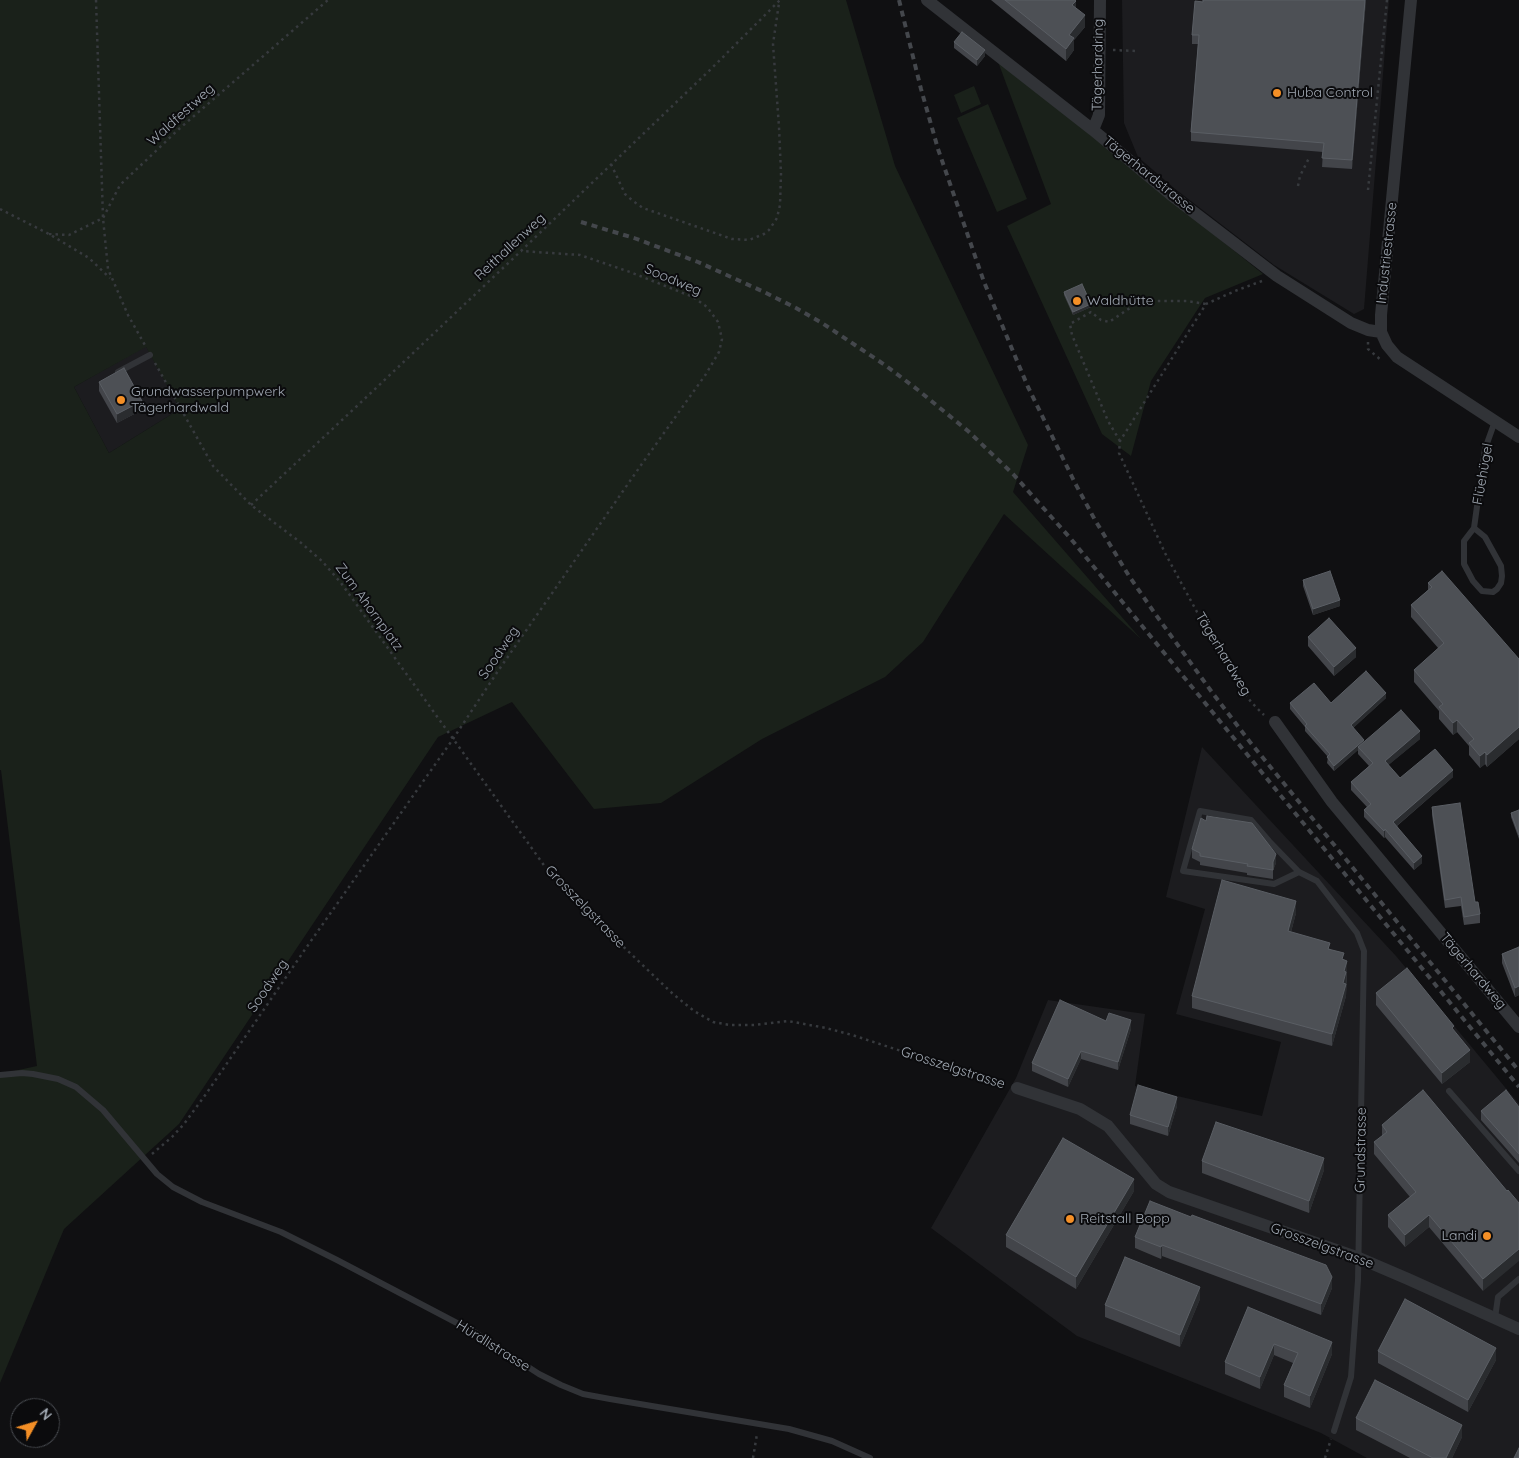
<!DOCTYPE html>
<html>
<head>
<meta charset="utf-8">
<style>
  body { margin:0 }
  #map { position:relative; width:1519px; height:1458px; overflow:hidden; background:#101012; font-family:Quicksand,sans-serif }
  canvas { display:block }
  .north { position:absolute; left:10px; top:1398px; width:50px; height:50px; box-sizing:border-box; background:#0b0b0d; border:1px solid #474a4f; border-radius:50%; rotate:51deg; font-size:14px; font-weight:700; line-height:20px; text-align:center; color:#a1a9b3 }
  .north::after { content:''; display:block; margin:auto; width:18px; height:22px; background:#f48f26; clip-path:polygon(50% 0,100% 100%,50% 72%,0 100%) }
</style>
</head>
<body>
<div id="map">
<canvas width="1519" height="1458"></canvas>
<div class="north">N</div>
</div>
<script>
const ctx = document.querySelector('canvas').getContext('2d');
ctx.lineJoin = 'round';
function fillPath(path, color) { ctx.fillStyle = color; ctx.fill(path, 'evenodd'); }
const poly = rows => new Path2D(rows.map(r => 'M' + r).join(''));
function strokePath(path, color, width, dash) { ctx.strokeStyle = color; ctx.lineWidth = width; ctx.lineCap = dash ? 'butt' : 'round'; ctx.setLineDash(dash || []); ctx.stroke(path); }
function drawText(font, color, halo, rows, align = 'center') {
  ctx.font = font + ' Quicksand,sans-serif'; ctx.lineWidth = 4; ctx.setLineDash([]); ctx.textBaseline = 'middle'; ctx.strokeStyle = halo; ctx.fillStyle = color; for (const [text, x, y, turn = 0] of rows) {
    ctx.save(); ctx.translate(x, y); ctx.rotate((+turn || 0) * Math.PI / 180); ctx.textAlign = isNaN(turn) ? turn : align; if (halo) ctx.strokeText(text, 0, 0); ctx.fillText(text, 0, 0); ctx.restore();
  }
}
fillPath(poly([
  [1122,0,1389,0,1364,309,1354,314,1274,265,1174,188,1138,157,1124,123],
  [146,346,180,409,109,453,74,387],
  [1202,747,1396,956,1519,1104,1519,1458,1367,1458,1321,1433,1077,1336,931,1228,1016,1078,1048,1000,1145,1014,1135,1086,1262,1116,1281,1042,1176,1014,1205,909,1166,897]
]), '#1c1c1f');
fillPath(poly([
  [0,0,846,0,895,166,1028,445,1013,492,1141,639,1004,514,923,642,885,677,762,739,661,803,594,809,512,702,438,737,179,1124,64,1229,0,1383,0,1074,37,1066,1,770,0,770],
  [146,347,180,409,109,453,74,387],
  [997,59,1263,274,1205,298,1151,381,1131,456,1102,434,1007,226,1051,204],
  [974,86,981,104,961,113,954,95],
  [988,104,1027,199,997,212,957,118]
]), '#1a211a');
strokePath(poly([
  [96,0,103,218,108,269,128,315,146,347],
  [1113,50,1136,51],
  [611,164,625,194,633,201,643,208,732,239,749,240,764,234,769,230,777,218,780,205,781,174,779,127,773,44,779,3],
  [1298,186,1300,176,1310,156],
  [1368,190,1387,0],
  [0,209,49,234,89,258,110,278],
  [49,234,69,235,103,218,120,185,179,129,328,0],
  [1262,281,1235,291,1206,304,1120,441,1119,453,1165,553,1197,612,1233,675,1251,702,1264,715],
  [1368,342,1368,349,1381,360],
  [155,363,213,466,251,505,300,542,322,561,341,583,546,868,588,913,673,994,694,1011,713,1022,730,1025,754,1025,788,1021,826,1028,852,1035,1006,1085],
  [1120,441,1108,421,1072,335,1070,324,1091,312,1101,320,1109,322,1136,304,1153,301,1187,301,1206,304],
  [251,505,357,406,521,251,712,68,780,0],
  [152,1154,172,1137,184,1124,206,1094,306,948,453,739,498,671,639,468,706,374,719,352,722,339,718,322,707,307,693,297,630,272,580,255,521,251],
  [753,1458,757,1434],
  [1325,1458,1331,1439]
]), '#373a3e', 2.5, [2.5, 4]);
strokePath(poly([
  [118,372,150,355],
  [1474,528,1485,537,1501,566,1502,576,1501,583,1497,589,1493,592,1482,591,1473,581,1464,564,1464,541,1474,528,1485,449,1495,421],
  [1299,872,1274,884,1183,871,1200,811,1251,820,1269,841,1299,872,1317,881,1357,933,1364,951,1358,1280,1351,1377,1334,1431],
  [0,1075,22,1073,33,1074,58,1079,76,1087,103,1110,157,1174,173,1187,202,1202,281,1232,337,1260,476,1333,539,1374,561,1385,583,1394,610,1399,789,1429,832,1441,870,1458],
  [1449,1091,1519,1171],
  [1495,1318,1498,1297,1519,1279]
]), '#313337', 6);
strokePath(poly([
  [927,0,1093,130,1170,194,1277,276,1351,323,1368,330,1381,332],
  [1411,0,1381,315,1381,332,1387,345,1397,357,1519,437],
  [1093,130,1099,115,1100,0],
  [1275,722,1332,802,1519,1027],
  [1017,1088,1080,1109,1108,1126,1156,1184,1169,1192,1359,1258,1408,1279,1519,1329]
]), '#313337', 12);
strokePath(poly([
  [899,0,921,89,938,149,984,282,1028,387,1075,483,1095,520,1129,576,1156,615,1214,695,1250,742,1519,1071],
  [581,222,634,238,698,262,762,291,796,308,822,323,885,365,918,390,968,431,1013,474,1071,539,1519,1087]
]), '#44474c', 4, [6, 5]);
fillPath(poly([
  [991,0,1075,0,1076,8,1085,27,1074,40,1074,50,1066,61],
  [1366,0,1352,169,1322,167,1323,152,1191,141,1191,132,1198,44,1192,44,1192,35,1203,2],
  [954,42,985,56,977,66,954,48],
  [1064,292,1091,307,1073,315,1064,295],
  [99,382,142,410,117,423,99,391],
  [1303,580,1340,606,1313,615,1303,586],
  [1428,583,1519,659,1519,739,1487,767,1485,764,1480,768,1469,755,1469,746,1457,732,1453,735,1439,719,1439,711,1414,682,1414,670,1439,649,1411,617,1411,605,1428,590],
  [1308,637,1356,657,1334,676,1308,646],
  [1386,698,1353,728,1364,742,1420,739,1388,765,1400,778,1453,777,1397,826,1422,863,1414,870,1385,837,1384,838,1364,817,1364,810,1367,807,1351,790,1351,782,1369,766,1358,754,1358,750,1334,771,1327,763,1328,757,1305,731,1305,727,1290,709,1290,703,1331,703],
  [1432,807,1480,914,1480,923,1464,925,1461,906,1445,908,1432,815],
  [1519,810,1519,839,1511,817,1511,813],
  [1192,849,1276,863,1273,870,1273,879,1247,875,1247,873,1200,865,1200,862,1192,858],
  [1296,913,1291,932,1330,949,1344,960,1347,973,1346,996,1332,1046,1192,1008,1192,996],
  [1519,947,1519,995,1515,997,1502,963,1502,954],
  [1376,993,1470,1062,1442,1084,1376,1005],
  [1106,1021,1131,1029,1118,1070,1081,1059,1068,1087,1032,1071,1032,1063],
  [1177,1106,1168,1136,1130,1124,1130,1115],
  [1519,1107,1519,1163,1481,1120,1481,1111],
  [1382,1125,1507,1191,1483,1291,1429,1227,1405,1247,1388,1227,1388,1215,1410,1197,1374,1154,1374,1142,1382,1136],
  [1202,1161,1324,1170,1309,1213,1202,1173],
  [1134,1191,1076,1289,1006,1247,1006,1235],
  [1135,1237,1332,1288,1321,1315,1162,1256,1161,1259,1135,1248],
  [1200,1299,1180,1347,1105,1317,1105,1305],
  [1248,1307,1332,1354,1310,1408,1284,1397,1284,1385,1293,1363,1274,1355,1260,1389,1225,1374,1225,1362],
  [1378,1351,1496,1360,1468,1412,1378,1363],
  [1356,1418,1462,1437,1452,1458,1410,1458,1356,1430]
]), '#43454a');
fillPath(poly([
  [1365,0,1366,0,1352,169,1352,160],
  [1076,1,1076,12,1072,5],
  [1085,15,1085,27,1074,40,1074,50,1066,61,1066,49,1069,35],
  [985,50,985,56,977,66,977,60],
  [1091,304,1091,307,1073,315,1073,312],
  [142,401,142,410,117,423,117,414],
  [1340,600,1340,606,1313,615,1313,609],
  [1356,648,1356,657,1334,676,1334,667],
  [1386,693,1386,698,1351,730,1351,725],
  [1457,720,1457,732,1453,735,1453,723],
  [1519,727,1519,739,1487,767,1487,755],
  [1420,731,1420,739,1385,768,1385,761],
  [1364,740,1364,745,1358,747,1358,750,1334,771,1334,766],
  [1485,752,1485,764,1480,768,1480,756],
  [1453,770,1453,777,1393,829,1393,822],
  [1385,829,1385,837,1384,838,1384,831],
  [1276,854,1276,863,1273,871,1273,862],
  [1422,856,1422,863,1414,870,1414,863],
  [1296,901,1296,913,1288,943,1288,931],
  [1347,961,1346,996,1332,1046,1332,1034,1344,971],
  [1519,986,1519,995,1515,997,1515,988],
  [1131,1020,1131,1029,1118,1070,1118,1062],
  [1470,1050,1470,1062,1442,1084,1442,1073],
  [1081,1051,1081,1059,1068,1087,1068,1079],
  [1177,1097,1177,1106,1168,1136,1168,1127],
  [1324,1158,1324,1170,1309,1213,1309,1201],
  [1134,1179,1134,1191,1076,1289,1076,1277],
  [1429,1215,1429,1227,1405,1247,1405,1235],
  [1162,1245,1162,1256,1161,1259,1161,1247],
  [1519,1249,1519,1261,1483,1291,1483,1279],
  [1332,1277,1332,1288,1321,1315,1321,1304],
  [1200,1287,1200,1299,1180,1347,1180,1335],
  [1332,1342,1332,1354,1310,1408,1310,1396],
  [1274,1344,1274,1355,1260,1389,1260,1377],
  [1496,1348,1496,1360,1468,1412,1468,1400],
  [1462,1425,1462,1437,1452,1458,1446,1458]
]), '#2a2c2f');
const building = poly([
  [1005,0,1075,0,1076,1,1072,5,1085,15,1069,35,1074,38,1066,49,1005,0],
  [1203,0,1365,0,1352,160,1322,158,1324,143,1191,132,1199,35,1192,35,1195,1,1203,2,1203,0],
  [962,32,985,50,977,60,954,42,962,32],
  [1082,284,1091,304,1073,312,1064,292,1082,284],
  [124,368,142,401,117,414,99,382,124,368],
  [1330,571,1340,600,1313,609,1303,580,1330,571],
  [1442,571,1519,659,1519,727,1487,755,1485,752,1480,756,1469,743,1474,739,1457,720,1453,723,1439,707,1443,704,1414,670,1444,643,1411,605,1432,587,1428,583,1442,571],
  [1329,618,1356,648,1334,667,1308,637,1329,618],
  [1366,671,1386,693,1351,725,1364,740,1334,766,1327,757,1330,754,1305,726,1307,724,1290,703,1314,683,1331,703,1366,671],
  [1401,710,1420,731,1385,761,1400,778,1435,749,1453,770,1393,822,1422,856,1414,863,1385,829,1384,831,1364,810,1371,804,1351,782,1373,763,1358,747,1401,710],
  [1460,803,1475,902,1478,902,1480,914,1464,917,1461,897,1445,900,1432,807,1460,803],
  [1519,810,1519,835,1511,813,1519,810],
  [1207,816,1252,823,1276,854,1273,862,1273,870,1247,866,1248,864,1200,856,1200,853,1192,849,1201,818,1206,821,1207,816],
  [1222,880,1296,901,1288,931,1330,943,1328,949,1344,953,1342,959,1347,961,1344,971,1346,972,1343,983,1346,984,1332,1034,1192,996,1222,880],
  [1519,947,1519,986,1515,988,1502,954,1519,947],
  [1407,968,1454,1026,1452,1028,1470,1050,1442,1073,1376,993,1407,968],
  [1060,1000,1106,1021,1109,1013,1131,1020,1118,1062,1081,1051,1068,1079,1032,1063,1060,1000],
  [1138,1085,1177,1097,1168,1127,1130,1115,1138,1085],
  [1423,1090,1507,1191,1508,1190,1519,1203,1519,1249,1483,1279,1429,1215,1405,1235,1388,1215,1416,1192,1374,1142,1387,1132,1382,1125,1423,1090],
  [1506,1090,1519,1107,1519,1154,1481,1111,1506,1090],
  [1216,1122,1324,1158,1309,1201,1202,1161,1216,1122],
  [1063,1138,1134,1179,1076,1277,1006,1235,1063,1138],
  [1150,1201,1191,1217,1192,1215,1326,1265,1332,1277,1321,1304,1162,1245,1161,1247,1135,1237,1150,1201],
  [1125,1257,1200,1287,1180,1335,1105,1305,1125,1257],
  [1405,1299,1496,1348,1468,1400,1378,1351,1405,1299],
  [1248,1307,1332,1342,1310,1396,1284,1385,1298,1353,1274,1344,1260,1377,1225,1362,1248,1307],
  [1375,1380,1462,1425,1446,1458,1433,1458,1356,1418,1375,1380],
  [1519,1448,1519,1458,1514,1458,1519,1448]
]);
fillPath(building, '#4d5055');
strokePath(building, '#5a5e64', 1);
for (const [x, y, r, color] of [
  [1277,93,5,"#f48f26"],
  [1077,301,5,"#f48f26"],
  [121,400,5,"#f48f26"],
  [1070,1219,5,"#f48f26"],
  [1487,1236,5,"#f48f26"]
]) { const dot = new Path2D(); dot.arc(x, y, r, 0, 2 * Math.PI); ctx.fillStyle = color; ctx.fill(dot); strokePath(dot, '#0b0b0d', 2); }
drawText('14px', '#a1a9b3', '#0b0b0d', [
  ["Tägerhardring",1098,65,-89],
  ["Waldfestweg",181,115,-42],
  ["Tägerhardstrasse",1149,175,39],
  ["Reithallenweg",510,247,-43],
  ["Industriestrasse",1387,253,-84],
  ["Soodweg",673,280,23],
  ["Flüehügel",1483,474,-80],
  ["Zum Ahornplatz",369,607,54],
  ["Soodweg",499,653,-56],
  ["Tägerhardweg",1223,654,59],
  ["Grosszelgstrasse",585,907,46],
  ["Tägerhardweg",1473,971,50],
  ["Soodweg",268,986,-56],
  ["Grosszelgstrasse",953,1068,18],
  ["Grundstrasse",1361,1150,-89],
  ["Grosszelgstrasse",1322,1246,20],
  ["Hürdlistrasse",493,1346,32]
]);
drawText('14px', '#a1a9b3', '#0b0b0d', [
  ["Huba Control",1287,93],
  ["Waldhütte",1087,301],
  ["Grundwasserpumpwerk",131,392],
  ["Tägerhardwald",131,408],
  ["Reitstall Bopp",1080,1219],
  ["Landi",1477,1236,"right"]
], 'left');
</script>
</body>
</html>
